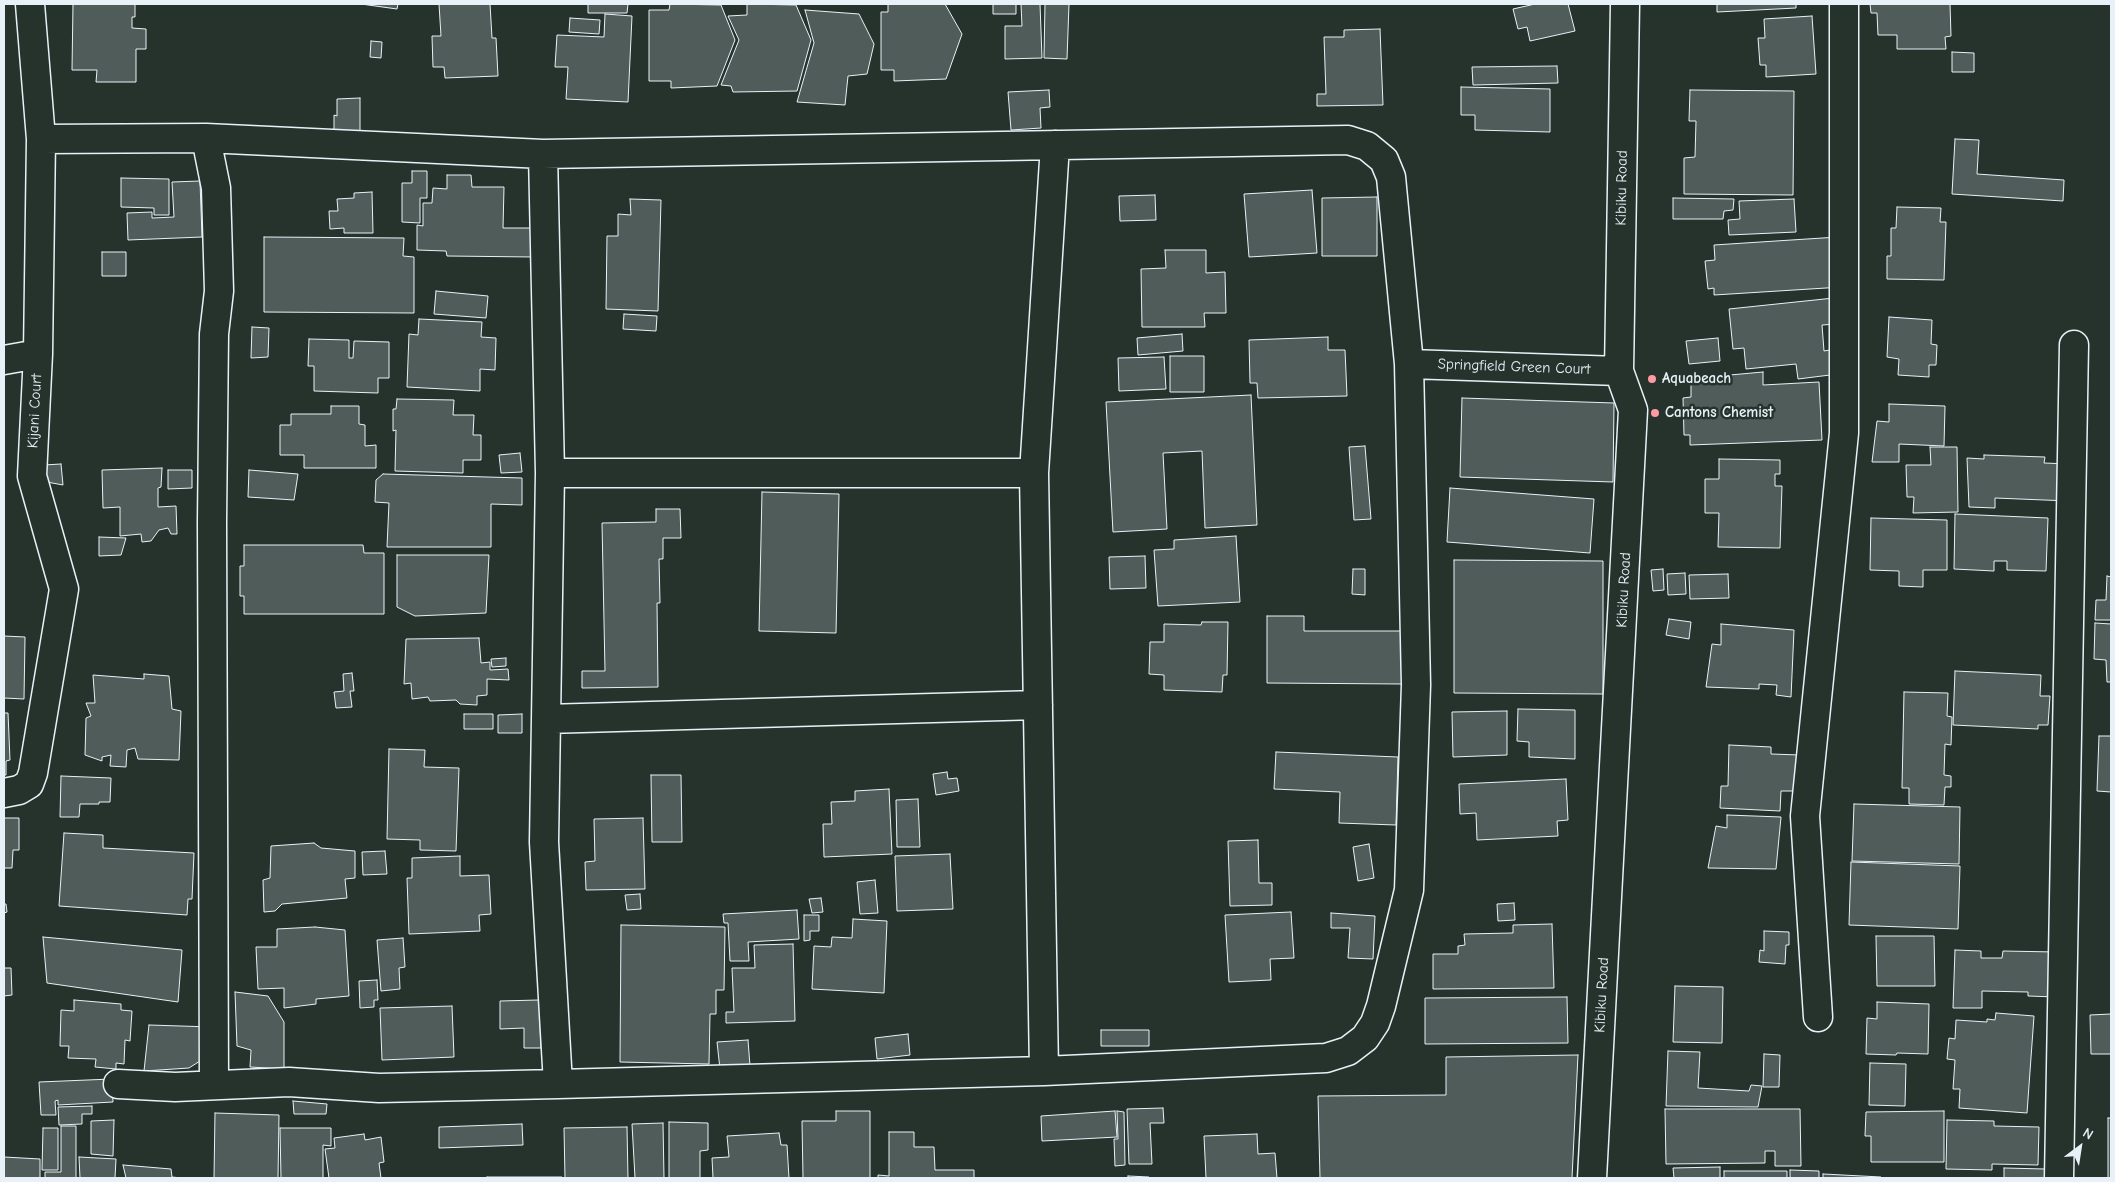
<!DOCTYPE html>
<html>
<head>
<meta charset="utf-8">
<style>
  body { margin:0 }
  #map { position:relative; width:2115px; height:1182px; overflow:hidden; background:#26332d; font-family:"Comic Neue",sans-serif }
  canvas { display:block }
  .frame { position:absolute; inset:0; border:5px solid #e8f1f8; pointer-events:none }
  .north { position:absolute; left:2055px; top:1122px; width:50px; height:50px; -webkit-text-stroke:4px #26332d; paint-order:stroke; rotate:31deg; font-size:14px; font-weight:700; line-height:20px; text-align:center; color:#e8f1f8 }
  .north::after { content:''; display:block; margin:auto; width:18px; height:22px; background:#e8f1f8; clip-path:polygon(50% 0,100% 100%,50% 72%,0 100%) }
</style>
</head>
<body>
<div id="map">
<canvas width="2115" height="1182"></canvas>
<div class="frame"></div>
<div class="north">N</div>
</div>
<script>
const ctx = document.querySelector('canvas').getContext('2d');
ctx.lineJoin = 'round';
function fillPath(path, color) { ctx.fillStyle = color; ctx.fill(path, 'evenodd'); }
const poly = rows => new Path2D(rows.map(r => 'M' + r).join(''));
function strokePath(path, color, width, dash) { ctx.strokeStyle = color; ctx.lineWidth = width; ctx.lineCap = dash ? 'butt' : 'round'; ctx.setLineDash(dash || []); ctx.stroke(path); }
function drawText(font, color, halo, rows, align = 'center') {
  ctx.font = font + ' "Comic Neue",sans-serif'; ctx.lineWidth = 5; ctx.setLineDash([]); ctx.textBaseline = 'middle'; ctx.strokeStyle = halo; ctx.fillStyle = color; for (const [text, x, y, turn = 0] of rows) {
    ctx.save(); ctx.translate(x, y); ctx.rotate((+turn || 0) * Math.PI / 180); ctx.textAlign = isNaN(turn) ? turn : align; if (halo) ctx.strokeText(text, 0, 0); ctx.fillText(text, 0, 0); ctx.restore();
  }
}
const building = poly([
  [73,4,135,4,135,17,132,17,132,28,146,29,146,49,136,49,136,82,96,82,97,70,72,70,73,4],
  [361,4,398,4,397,9,361,4],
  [439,4,490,4,492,38,496,38,498,76,445,78,444,67,433,67,432,36,441,36,439,4],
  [588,4,628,4,627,13,588,13,588,4],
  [670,4,721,5,735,40,717,86,671,88,671,81,649,81,649,10,669,10,670,4],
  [747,4,796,5,811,40,797,91,733,92,731,86,721,85,739,40,728,16,747,15,747,4],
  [888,4,945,4,962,34,946,79,894,81,894,70,881,70,881,12,888,12,888,4],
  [993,4,1016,4,1016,14,993,14,993,4],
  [1021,4,1040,4,1042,58,1005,59,1005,26,1022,26,1021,4],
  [1045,4,1069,4,1067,59,1044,58,1045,4],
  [1535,4,1568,4,1575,31,1530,41,1527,27,1518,29,1513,9,1535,4],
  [1717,4,1796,4,1796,8,1717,12,1717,4],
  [1870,4,1950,4,1951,36,1945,37,1946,49,1897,49,1897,35,1878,35,1877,13,1871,13,1870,4],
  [805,10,859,14,874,44,867,74,848,76,845,105,797,102,814,43,805,10],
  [605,14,632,16,628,102,566,99,568,67,555,67,557,35,604,37,605,14],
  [1812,16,1816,74,1766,77,1766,65,1760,65,1758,38,1765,38,1764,19,1812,16],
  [570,18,600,20,599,34,569,32,570,18],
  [1380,29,1383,105,1317,106,1317,94,1326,94,1324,37,1344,37,1344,30,1380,29],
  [371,41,382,42,381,58,370,57,371,41],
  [1952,52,1974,53,1974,72,1952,72,1952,52],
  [1557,66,1558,83,1473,85,1472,67,1557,66],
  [1461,87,1550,89,1550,132,1475,130,1475,115,1461,115,1461,87],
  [1049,90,1050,107,1040,108,1041,128,1011,130,1008,92,1049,90],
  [1690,90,1794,91,1793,195,1684,194,1684,158,1695,157,1696,121,1689,121,1690,90],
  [360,98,360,133,334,134,334,115,337,116,337,99,360,98],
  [1955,139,1979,140,1977,174,2064,180,2063,201,1952,194,1955,139],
  [412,171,427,171,427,198,420,198,420,223,402,222,402,183,412,183,412,171],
  [447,175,471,175,472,187,504,187,503,228,534,228,534,257,447,256,446,251,417,250,417,225,423,226,423,203,432,203,433,188,447,189,447,175],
  [121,178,169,179,169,215,154,215,154,208,121,207,121,178],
  [200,181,202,237,128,240,127,213,152,212,152,218,174,217,172,182,200,181],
  [1312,190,1317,253,1249,257,1244,194,1312,190],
  [372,192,373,233,344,233,344,228,330,229,329,211,338,211,337,199,354,198,354,193,372,192],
  [1155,195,1156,220,1120,221,1119,196,1155,195],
  [1377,197,1377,256,1322,256,1322,198,1377,197],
  [1673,198,1734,199,1733,210,1724,211,1723,219,1673,219,1673,198],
  [630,199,661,200,658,311,606,309,607,236,618,236,618,214,631,215,630,199],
  [1794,199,1796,232,1729,235,1728,220,1740,219,1739,201,1794,199],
  [1897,207,1941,208,1940,222,1946,222,1944,280,1887,279,1887,256,1891,256,1891,228,1896,228,1897,207],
  [264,237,404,238,403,256,414,257,414,313,264,312,264,237],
  [1838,237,1842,287,1714,295,1714,288,1708,289,1705,261,1715,260,1714,245,1838,237],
  [1165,250,1206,250,1206,273,1225,272,1226,313,1204,313,1205,327,1142,327,1141,269,1166,268,1165,250],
  [102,252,126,252,126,276,102,276,102,252],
  [436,291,488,296,486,318,434,314,436,291],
  [1834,298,1837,324,1822,325,1824,351,1835,349,1838,374,1798,379,1796,364,1746,369,1744,348,1733,349,1729,309,1834,298],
  [624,314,657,316,656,331,623,329,624,314],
  [1889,317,1932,320,1931,344,1937,345,1936,365,1929,365,1929,377,1898,375,1899,359,1887,357,1889,317],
  [419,319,482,322,481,337,496,338,495,370,480,369,480,391,407,387,409,334,418,335,419,319],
  [252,327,269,328,268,357,251,358,252,327],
  [1182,334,1183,351,1138,355,1137,338,1182,334],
  [1328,337,1328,350,1345,350,1347,396,1258,398,1257,383,1250,383,1249,340,1328,337],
  [1718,338,1720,361,1689,364,1686,341,1718,338],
  [309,339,349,340,349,358,353,358,354,341,389,342,389,378,378,378,378,393,314,391,314,366,308,366,309,339],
  [1170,356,1204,356,1204,392,1170,392,1170,356],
  [1164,357,1166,389,1119,391,1118,358,1164,357],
  [1763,372,1763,385,1819,382,1822,440,1690,445,1690,435,1684,435,1683,398,1691,397,1691,382,1719,380,1719,376,1763,372],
  [1251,395,1257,525,1205,528,1202,451,1163,453,1167,529,1113,532,1106,402,1251,395],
  [1462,398,1614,403,1613,482,1460,477,1462,398],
  [397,399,454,400,453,415,474,415,473,435,481,435,481,460,463,460,463,473,395,471,396,430,393,431,393,409,396,409,397,399],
  [1889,404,1945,406,1944,446,1899,444,1899,462,1872,462,1877,421,1889,422,1889,404],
  [331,406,359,406,359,424,365,425,365,446,376,445,376,468,304,468,304,455,280,455,280,425,291,425,291,414,331,414,331,406],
  [1365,446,1371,519,1354,520,1349,447,1365,446],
  [1930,447,1957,447,1958,512,1913,513,1914,497,1907,497,1906,465,1931,465,1930,447],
  [520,453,522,472,501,473,499,455,520,453],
  [1984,455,2045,457,2044,463,2070,464,2069,501,1995,498,1995,508,1969,507,1967,458,1984,459,1984,455],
  [1719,459,1780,460,1780,474,1775,474,1775,486,1782,486,1780,548,1718,547,1719,513,1705,513,1705,479,1719,479,1719,459],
  [61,464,63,485,47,482,44,465,61,464],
  [162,468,161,487,158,488,158,507,176,506,177,534,171,534,168,528,159,530,151,541,142,542,141,534,120,536,120,507,103,508,102,470,162,468],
  [168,470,192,470,192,488,168,489,168,470],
  [249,470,298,474,294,500,248,497,249,470],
  [383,474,522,478,522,505,491,504,491,547,387,547,389,503,375,502,376,480,383,474],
  [1450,488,1594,499,1590,553,1447,542,1450,488],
  [762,492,839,494,836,633,759,631,762,492],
  [656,509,680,509,681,538,663,538,663,559,659,559,660,603,657,603,658,687,582,688,582,671,605,671,602,523,656,522,656,509],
  [1955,514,2048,518,2046,571,2007,570,2007,561,1994,561,1994,571,1954,569,1955,514],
  [1871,518,1947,520,1947,570,1923,570,1923,587,1899,586,1899,571,1870,570,1871,518],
  [1236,536,1240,602,1158,606,1154,550,1174,549,1174,540,1236,536],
  [99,537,126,538,121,555,99,556,99,537],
  [244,545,363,545,364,553,384,553,384,614,244,614,244,596,240,596,240,566,244,566,244,545],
  [397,555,489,555,486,613,415,616,397,607,397,555],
  [1145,556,1146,588,1110,589,1109,557,1145,556],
  [1454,560,1603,561,1603,694,1454,693,1454,560],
  [1353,569,1365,569,1365,595,1352,594,1353,569],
  [1663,569,1664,590,1653,591,1651,570,1663,569],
  [1685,573,1686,594,1668,595,1667,574,1685,573],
  [1728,574,1729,598,1690,599,1689,575,1728,574],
  [2107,576,2111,577,2111,620,2095,620,2096,600,2106,600,2107,576],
  [1267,616,1304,616,1304,631,1403,631,1403,684,1267,683,1267,616],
  [1669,619,1691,622,1689,639,1666,635,1669,619],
  [1202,622,1228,622,1227,675,1223,675,1222,692,1164,690,1164,675,1149,674,1150,642,1164,642,1164,624,1201,625,1202,622],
  [2095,623,2111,624,2111,682,2107,682,2106,660,2094,659,2095,623],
  [1721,624,1794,630,1791,697,1776,695,1777,685,1759,684,1759,689,1706,687,1712,644,1721,645,1721,624],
  [4,636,25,637,24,699,4,698,4,636],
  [479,638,481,663,490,662,490,670,508,669,509,680,487,679,487,695,477,696,477,705,460,704,456,700,430,701,428,697,412,699,411,683,404,684,406,639,479,638],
  [506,658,506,666,492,667,491,659,506,658],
  [1955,671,2041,675,2040,696,2050,696,2048,725,2038,725,2038,729,1953,725,1955,671],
  [352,673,354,691,350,691,352,707,336,708,334,692,344,691,343,674,352,673],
  [144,674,169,676,172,709,181,711,179,760,138,759,135,748,127,750,126,767,110,766,111,755,102,757,102,761,85,755,86,718,91,716,86,703,95,703,93,675,144,679,144,674],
  [1904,692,1948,693,1947,716,1952,717,1951,745,1945,744,1944,775,1951,776,1951,787,1945,787,1944,805,1909,804,1909,788,1902,788,1904,692],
  [1518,709,1575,710,1575,759,1529,757,1529,742,1517,741,1518,709],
  [1507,711,1507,755,1453,757,1452,712,1507,711],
  [4,713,8,713,10,760,6,761,6,775,4,775,4,713],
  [464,714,493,714,493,729,464,729,464,714],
  [522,714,522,733,498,733,498,715,522,714],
  [2099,736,2111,736,2111,792,2097,791,2099,736],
  [1729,745,1771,747,1771,754,1800,755,1799,791,1781,791,1780,811,1720,808,1721,786,1728,786,1729,745],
  [389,749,425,750,424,767,459,768,456,851,420,850,420,840,387,839,389,749],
  [1276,752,1398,757,1396,825,1339,823,1340,792,1274,789,1276,752],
  [947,772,948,779,957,778,959,791,936,795,933,774,947,772],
  [651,775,681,775,682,842,652,842,651,775],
  [61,776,111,778,110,802,99,802,99,804,80,804,79,817,60,817,61,776],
  [1566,779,1568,820,1557,821,1558,836,1477,840,1476,813,1460,814,1459,784,1566,779],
  [889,789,892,854,824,857,823,824,832,824,831,802,855,801,855,791,889,789],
  [918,799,920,847,897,847,896,800,918,799],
  [1854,804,1960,807,1959,864,1852,861,1854,804],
  [1727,815,1781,817,1776,869,1708,868,1716,826,1727,828,1727,815],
  [4,818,19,818,19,850,13,850,12,868,4,868,4,818],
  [643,818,645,889,586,890,585,862,595,861,594,819,643,818],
  [64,833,103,835,103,848,194,853,192,899,188,899,187,915,59,906,64,833],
  [1258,840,1259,883,1272,883,1272,905,1230,906,1228,841,1258,840],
  [314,843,321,848,355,851,355,878,345,879,347,898,282,904,275,911,264,912,263,880,270,878,271,846,314,843],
  [1369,844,1374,878,1358,881,1353,847,1369,844],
  [385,851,387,874,363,875,362,852,385,851],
  [950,854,953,909,897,911,895,856,950,854],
  [460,856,460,876,489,875,491,914,479,915,480,931,409,934,407,878,412,878,412,858,460,856],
  [1851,862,1960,866,1958,929,1849,925,1851,862],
  [875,880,878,913,860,914,857,882,875,880],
  [640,894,641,909,627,910,625,895,640,894],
  [821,898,823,912,812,913,809,899,821,898],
  [1514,903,1515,920,1498,921,1497,904,1514,903],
  [4,904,6,904,7,912,4,913,4,904],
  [797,910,799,939,748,942,749,961,730,961,728,923,724,923,723,914,797,910],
  [1291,912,1294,958,1270,959,1271,980,1229,982,1225,915,1291,912],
  [1331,913,1375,916,1373,959,1348,958,1350,928,1331,928,1331,913],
  [804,915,819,915,819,931,810,931,810,940,804,941,804,915],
  [853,919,887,921,884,993,812,989,814,946,831,947,832,937,852,938,853,919],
  [1552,924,1554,988,1433,989,1433,954,1458,954,1458,946,1465,945,1464,934,1513,933,1513,925,1552,924],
  [621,925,725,927,724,990,716,990,716,1014,710,1014,709,1064,620,1062,621,925],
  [315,927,345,930,349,996,316,999,316,1004,284,1008,284,988,258,989,256,947,277,947,277,929,315,927],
  [1764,931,1789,932,1789,945,1786,945,1785,964,1759,962,1760,950,1764,951,1764,931],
  [1876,936,1934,936,1935,986,1877,986,1876,936],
  [43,937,182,950,178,1002,47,983,43,937],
  [403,938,405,967,399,968,400,989,381,991,377,940,403,938],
  [793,944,795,1021,726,1023,726,1012,734,1012,732,968,755,968,754,945,793,944],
  [1955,950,1981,951,1981,958,2002,958,2003,951,2056,952,2056,997,2028,996,2028,992,1982,991,1982,1008,1953,1008,1955,950],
  [4,968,11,968,12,995,4,996,4,968],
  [377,980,378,1000,374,1000,374,1007,360,1008,359,981,377,980],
  [1675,986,1723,987,1722,1043,1673,1042,1675,986],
  [235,992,268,996,284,1022,284,1069,250,1067,251,1050,237,1046,235,992],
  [1567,997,1568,1043,1425,1044,1425,998,1567,997],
  [74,1000,121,1004,121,1010,132,1011,130,1041,125,1040,124,1064,116,1063,116,1069,95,1067,96,1059,68,1058,69,1046,60,1046,61,1010,74,1011,74,1000],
  [539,1000,541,1048,524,1048,524,1028,500,1029,500,1001,539,1000],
  [1877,1002,1929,1004,1928,1054,1897,1053,1896,1055,1866,1054,1867,1018,1877,1019,1877,1002],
  [452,1006,454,1057,382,1060,380,1008,452,1006],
  [1996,1013,2034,1016,2027,1113,1959,1108,1960,1089,1953,1089,1955,1060,1947,1059,1949,1038,1955,1039,1956,1020,1987,1022,1987,1019,1995,1020,1996,1013],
  [2111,1014,2111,1054,2091,1054,2090,1015,2111,1014],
  [149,1025,212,1027,211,1054,189,1068,144,1071,149,1025],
  [1101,1030,1149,1030,1149,1046,1101,1046,1101,1030],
  [908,1034,910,1055,877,1059,875,1038,908,1034],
  [748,1040,750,1066,720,1069,717,1042,748,1040],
  [1668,1051,1700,1052,1698,1088,1749,1091,1751,1085,1762,1086,1758,1107,1666,1106,1668,1051],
  [1764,1054,1780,1055,1779,1087,1763,1087,1764,1054],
  [1578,1055,1572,1178,1320,1178,1318,1096,1446,1095,1446,1057,1578,1055],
  [1870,1063,1906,1064,1905,1106,1869,1105,1870,1063],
  [112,1079,113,1102,58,1105,58,1100,55,1101,56,1115,41,1115,39,1082,112,1079],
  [293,1101,327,1104,326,1114,294,1114,293,1101],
  [92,1106,92,1114,82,1114,82,1124,59,1125,58,1107,92,1106],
  [1163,1108,1164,1123,1150,1123,1152,1164,1129,1164,1127,1109,1163,1108],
  [1665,1109,1800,1109,1801,1166,1775,1166,1775,1151,1765,1151,1765,1163,1666,1164,1665,1109],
  [836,1111,870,1111,870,1178,803,1178,802,1121,836,1121,836,1111],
  [1115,1111,1117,1137,1042,1141,1041,1116,1115,1111],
  [1117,1111,1124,1112,1125,1165,1115,1166,1114,1139,1118,1139,1117,1111],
  [1944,1111,1944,1162,1871,1162,1871,1136,1865,1136,1866,1112,1944,1111],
  [215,1113,279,1115,278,1178,214,1178,215,1113],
  [2108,1118,2111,1118,2111,1178,2108,1178,2108,1118],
  [114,1120,113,1156,91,1154,91,1121,114,1120],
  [1947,1120,1994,1121,1994,1126,2039,1127,2038,1165,1992,1164,1992,1170,1946,1169,1947,1120],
  [669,1122,708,1123,708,1150,700,1151,700,1178,669,1178,669,1122],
  [663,1123,664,1178,635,1178,632,1124,663,1123],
  [522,1124,523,1145,439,1148,439,1127,522,1124],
  [61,1126,76,1126,76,1178,45,1178,45,1172,61,1172,61,1126],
  [627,1127,628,1178,565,1178,564,1128,627,1127],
  [43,1128,58,1128,58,1170,42,1170,43,1128],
  [280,1128,331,1128,331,1146,323,1145,323,1178,281,1178,280,1128],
  [889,1132,914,1132,914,1147,934,1147,935,1170,974,1170,974,1178,878,1178,878,1175,889,1176,889,1132],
  [779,1133,781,1145,787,1145,789,1178,713,1178,712,1158,729,1157,727,1136,779,1133],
  [364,1134,365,1140,381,1137,384,1162,379,1163,381,1178,329,1178,325,1149,335,1148,334,1138,364,1134],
  [1257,1134,1258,1154,1275,1153,1277,1178,1206,1178,1204,1136,1257,1134],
  [4,1157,40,1159,40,1178,4,1178,4,1157],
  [79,1157,116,1159,115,1178,80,1178,79,1157],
  [123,1165,171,1169,172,1177,182,1178,126,1178,123,1165],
  [1720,1167,1720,1178,1674,1178,1673,1168,1720,1167],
  [2004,1168,2045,1169,2045,1178,2004,1178,2004,1168],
  [1790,1170,1819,1171,1819,1178,1790,1178,1790,1170],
  [1724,1171,1787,1171,1787,1178,1724,1178,1724,1171],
  [1823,1174,1881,1177,1881,1178,1823,1178,1823,1174],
  [1128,1176,1149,1177,1149,1178,1128,1178,1128,1176],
  [487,1177,562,1177,562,1178,487,1178,487,1177]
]);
fillPath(building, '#505c59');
strokePath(building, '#e8f1f8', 1);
const street = poly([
  [206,138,216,188,219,291,214,334,212,522,214,1084],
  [41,139,206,138,543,154,1348,140,1367,146,1384,160,1391,177,1409,364,1416,685,1409,890,1381,1006,1375,1023,1365,1038,1348,1051,1326,1058,1044,1071,558,1084,379,1088,289,1082,175,1087,118,1084],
  [543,154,550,473,544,842,558,1084],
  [4,360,38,354],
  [1409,364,1619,371],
  [550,473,1034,473],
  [546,719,1038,705],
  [4,793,19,790,29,784,33,773,64,589,32,476,38,354,41,139,30,4],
  [1818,1017,1805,816,1844,433,1844,4],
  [1044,1071,1034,473,1055,145],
  [1592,1178,1633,410,1619,371,1625,4],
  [2059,1178,2074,345]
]);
strokePath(street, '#e8f1f8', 31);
strokePath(street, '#26332d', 28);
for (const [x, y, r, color] of [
  [1652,379,5,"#ff9aa2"],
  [1655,413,5,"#ff9aa2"]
]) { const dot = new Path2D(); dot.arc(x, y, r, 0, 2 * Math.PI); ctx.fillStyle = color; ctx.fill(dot); strokePath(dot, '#26332d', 2); }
drawText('15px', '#e8f1f8', '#26332d', [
  ["Kibiku Road",1622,188,-89],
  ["Springfield Green Court",1514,367,2],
  ["Kijani Court",35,411,-87],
  ["Kibiku Road",1624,590,-87],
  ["Kibiku Road",1602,995,-87]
]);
drawText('bold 15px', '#e8f1f8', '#26332d', [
  ["Aquabeach",1662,379],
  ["Cantons Chemist",1665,413]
], 'left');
</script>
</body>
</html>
